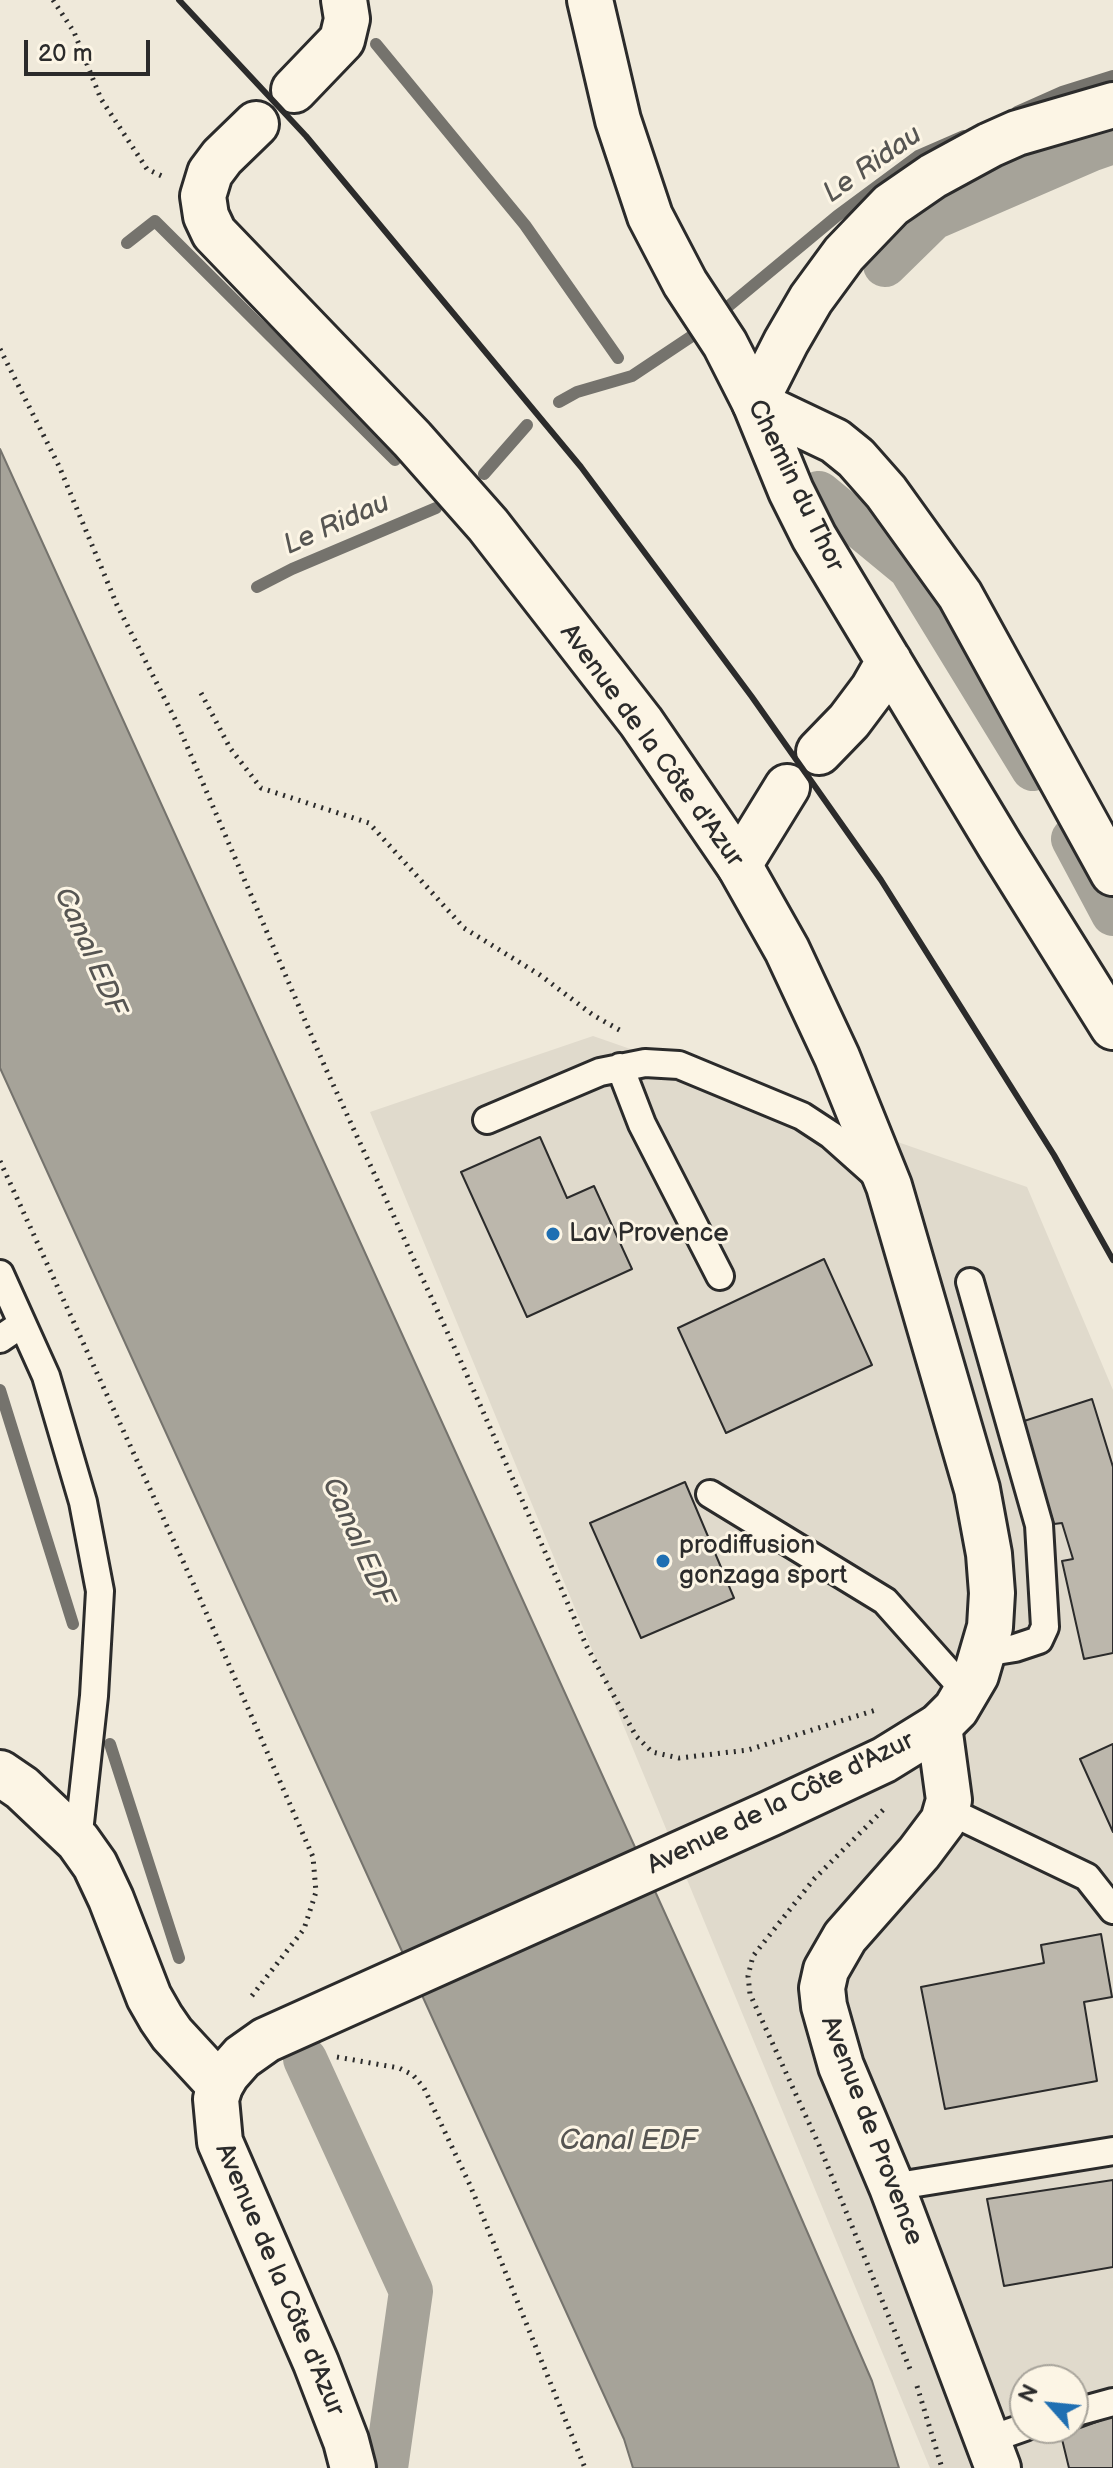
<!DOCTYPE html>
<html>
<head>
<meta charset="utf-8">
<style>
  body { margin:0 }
  #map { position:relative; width:1113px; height:2468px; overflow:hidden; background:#efe9da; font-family:"Balsamiq Sans",sans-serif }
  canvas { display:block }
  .north { position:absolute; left:1009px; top:2364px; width:80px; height:80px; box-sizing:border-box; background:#fcf5e5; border:2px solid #a8a49b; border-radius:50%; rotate:297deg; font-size:22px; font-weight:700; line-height:32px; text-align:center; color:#2b2b2b }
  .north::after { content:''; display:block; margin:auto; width:28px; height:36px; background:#1f6fb2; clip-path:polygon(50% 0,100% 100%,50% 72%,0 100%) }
  .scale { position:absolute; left:24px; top:40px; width:126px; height:36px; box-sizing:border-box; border:4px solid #2b2b2b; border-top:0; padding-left:10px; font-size:24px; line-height:28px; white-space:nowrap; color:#2b2b2b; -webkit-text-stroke:6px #fcf5e5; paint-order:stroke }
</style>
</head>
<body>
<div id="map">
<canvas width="1113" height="2468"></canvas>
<div class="north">N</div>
<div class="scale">20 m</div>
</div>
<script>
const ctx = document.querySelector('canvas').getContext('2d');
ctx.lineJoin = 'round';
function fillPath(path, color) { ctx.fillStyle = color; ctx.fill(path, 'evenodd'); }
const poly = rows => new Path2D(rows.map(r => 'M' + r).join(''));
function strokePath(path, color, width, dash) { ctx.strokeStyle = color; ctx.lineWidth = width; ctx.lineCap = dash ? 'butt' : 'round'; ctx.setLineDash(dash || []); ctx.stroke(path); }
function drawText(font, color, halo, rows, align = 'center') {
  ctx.font = font + ' "Balsamiq Sans",sans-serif'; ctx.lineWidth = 6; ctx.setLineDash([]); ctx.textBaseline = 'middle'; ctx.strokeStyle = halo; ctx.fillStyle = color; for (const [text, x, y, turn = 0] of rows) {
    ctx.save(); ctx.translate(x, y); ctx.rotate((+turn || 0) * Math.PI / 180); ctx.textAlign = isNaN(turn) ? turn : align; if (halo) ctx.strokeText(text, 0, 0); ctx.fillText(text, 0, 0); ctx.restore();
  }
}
fillPath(poly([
  [593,1036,1027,1187,1113,1390,1113,2468,930,2468,370,1112],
  [1025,2380,1073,2380,1073,2428,1025,2428]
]), '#e0dacc');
const water = poly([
  [0,449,753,2107,872,2381,899,2468,633,2468,624,2439,0,1068,0,449]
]);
fillPath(water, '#a6a399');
strokePath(water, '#75736d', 2);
strokePath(poly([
  [376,44,525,225,618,358],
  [1017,112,1062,92,1113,76],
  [127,243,155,221,395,460],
  [725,309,837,216,918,156,964,136],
  [559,402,577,392,632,376,695,334],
  [484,474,527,425],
  [257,587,292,569,436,508],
  [0,1390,73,1624],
  [110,1744,179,1958]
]), '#75736d', 12);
strokePath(poly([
  [885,265,933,218,1090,150,1113,142],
  [819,493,910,568,1033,769],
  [1073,839,1113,914],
  [305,2059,411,2291,386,2468]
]), '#a6a399', 44);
const building = poly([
  [540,1137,567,1198,594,1186,632,1269,527,1317,461,1172,540,1137],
  [824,1259,872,1365,726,1433,678,1328,824,1259],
  [1092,1399,1113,1467,1113,1653,1084,1659,1062,1561,1073,1559,1062,1523,1054,1524,1021,1422,1092,1399],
  [685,1482,734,1598,641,1638,590,1523,685,1482],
  [1113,1744,1113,1832,1080,1759,1113,1744],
  [1101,1934,1112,1997,1084,2002,1097,2081,945,2109,921,1987,1044,1963,1041,1945,1101,1934],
  [1113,2180,1113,2267,1004,2286,987,2199,1113,2180],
  [1113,2416,1113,2468,1069,2468,1061,2435,1113,2416]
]);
fillPath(building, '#bcb7ac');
strokePath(building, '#2b2b2b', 2);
const lane = poly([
  [620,1067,642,1124,720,1276],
  [487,1120,600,1072,645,1063,679,1065,802,1116,831,1135,877,1176],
  [0,1274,46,1376,83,1502,100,1591,94,1696,78,1841],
  [970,1282,1039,1525,1045,1627,1039,1640,1015,1648,984,1653],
  [0,1339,22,1324],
  [710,1494,885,1601,967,1693],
  [947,1810,1087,1877,1113,1910],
  [892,2187,1113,2151],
  [1073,2413,1113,2402],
  [988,2440,1025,2427]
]);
const street = poly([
  [755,403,791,491,814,537,1000,846,1113,1027],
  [755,403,835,441,856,458,886,492,960,595,1113,873],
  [819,752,849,721,873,689,889,661],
  [739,865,787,787],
  [939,1726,949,1800,943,1821,919,1853,845,1937,826,1970,822,1988,824,2006,841,2066,892,2187,998,2468],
  [0,1773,22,1788,78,1841,95,1865,111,1899,149,1997,161,2018,172,2034,220,2086]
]);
const secondary = poly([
  [590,0,618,120,650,216,685,283,725,344,755,403],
  [294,90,342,40,347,19,344,0],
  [256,124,222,157,210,173,203,196,206,216,214,233,412,439,488,525,641,722,739,865,787,950,837,1057,889,1186,977,1489,989,1554,992,1593,990,1627,976,1675,956,1709,939,1726,884,1760,769,1814,266,2040,242,2057,227,2074,220,2086,216,2099,220,2142,316,2363,346,2441,353,2468],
  [755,403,786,342,811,299,844,254,891,205,933,176,990,145,1017,133,1113,105]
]);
strokePath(lane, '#2b2b2b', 32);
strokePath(street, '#2b2b2b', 50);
strokePath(secondary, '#2b2b2b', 50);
strokePath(poly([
  [53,0,74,32,101,99,147,169,166,178],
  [0,349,59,466,117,605,177,723,325,1067,462,1364,587,1647,636,1736,652,1752,679,1758,748,1750,879,1709],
  [201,693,230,748,261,788,369,823,464,928,540,975,593,1015,623,1032],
  [0,1161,198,1594,313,1857,316,1892,304,1929,251,1997],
  [883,1810,814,1879,753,1956,748,1976,750,1994,819,2145,910,2369],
  [337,2057,399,2068,413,2075,424,2088,470,2185,585,2468],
  [917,2386,942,2468]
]), '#2b2b2b', 5, [2, 6]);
strokePath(lane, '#fcf5e5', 26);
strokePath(street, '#fcf5e5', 44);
strokePath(secondary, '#fcf5e5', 44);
strokePath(poly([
  [179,0,306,136,581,467,752,697,881,880,1054,1155,1113,1260]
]), '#2b2b2b', 6);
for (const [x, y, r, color] of [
  [553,1234,8,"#1f6fb2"],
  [663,1561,8,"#1f6fb2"]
]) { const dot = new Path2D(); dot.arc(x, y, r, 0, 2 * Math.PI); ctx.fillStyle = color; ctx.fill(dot); strokePath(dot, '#fcf5e5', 3); }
drawText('26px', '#2b2b2b', '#fcf5e5', [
  ["Chemin du Thor",795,486,64],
  ["Avenue de la Côte d'Azur",651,746,54],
  ["Avenue de la Côte d'Azur",781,1804,-26],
  ["Avenue de Provence",871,2131,69],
  ["Avenue de la Côte d'Azur",279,2280,67]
]);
drawText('26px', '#2b2b2b', '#fcf5e5', [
  ["Lav Provence",569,1234],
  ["prodiffusion",679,1546],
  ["gonzaga sport",679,1576]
], 'left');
drawText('italic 28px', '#565552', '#fcf5e5', [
  ["Le Ridau",873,165,-35],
  ["Le Ridau",337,525,-24],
  ["Canal EDF",89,952,66],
  ["Canal EDF",357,1542,66],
  ["Canal EDF",628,2142]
]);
</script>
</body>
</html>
